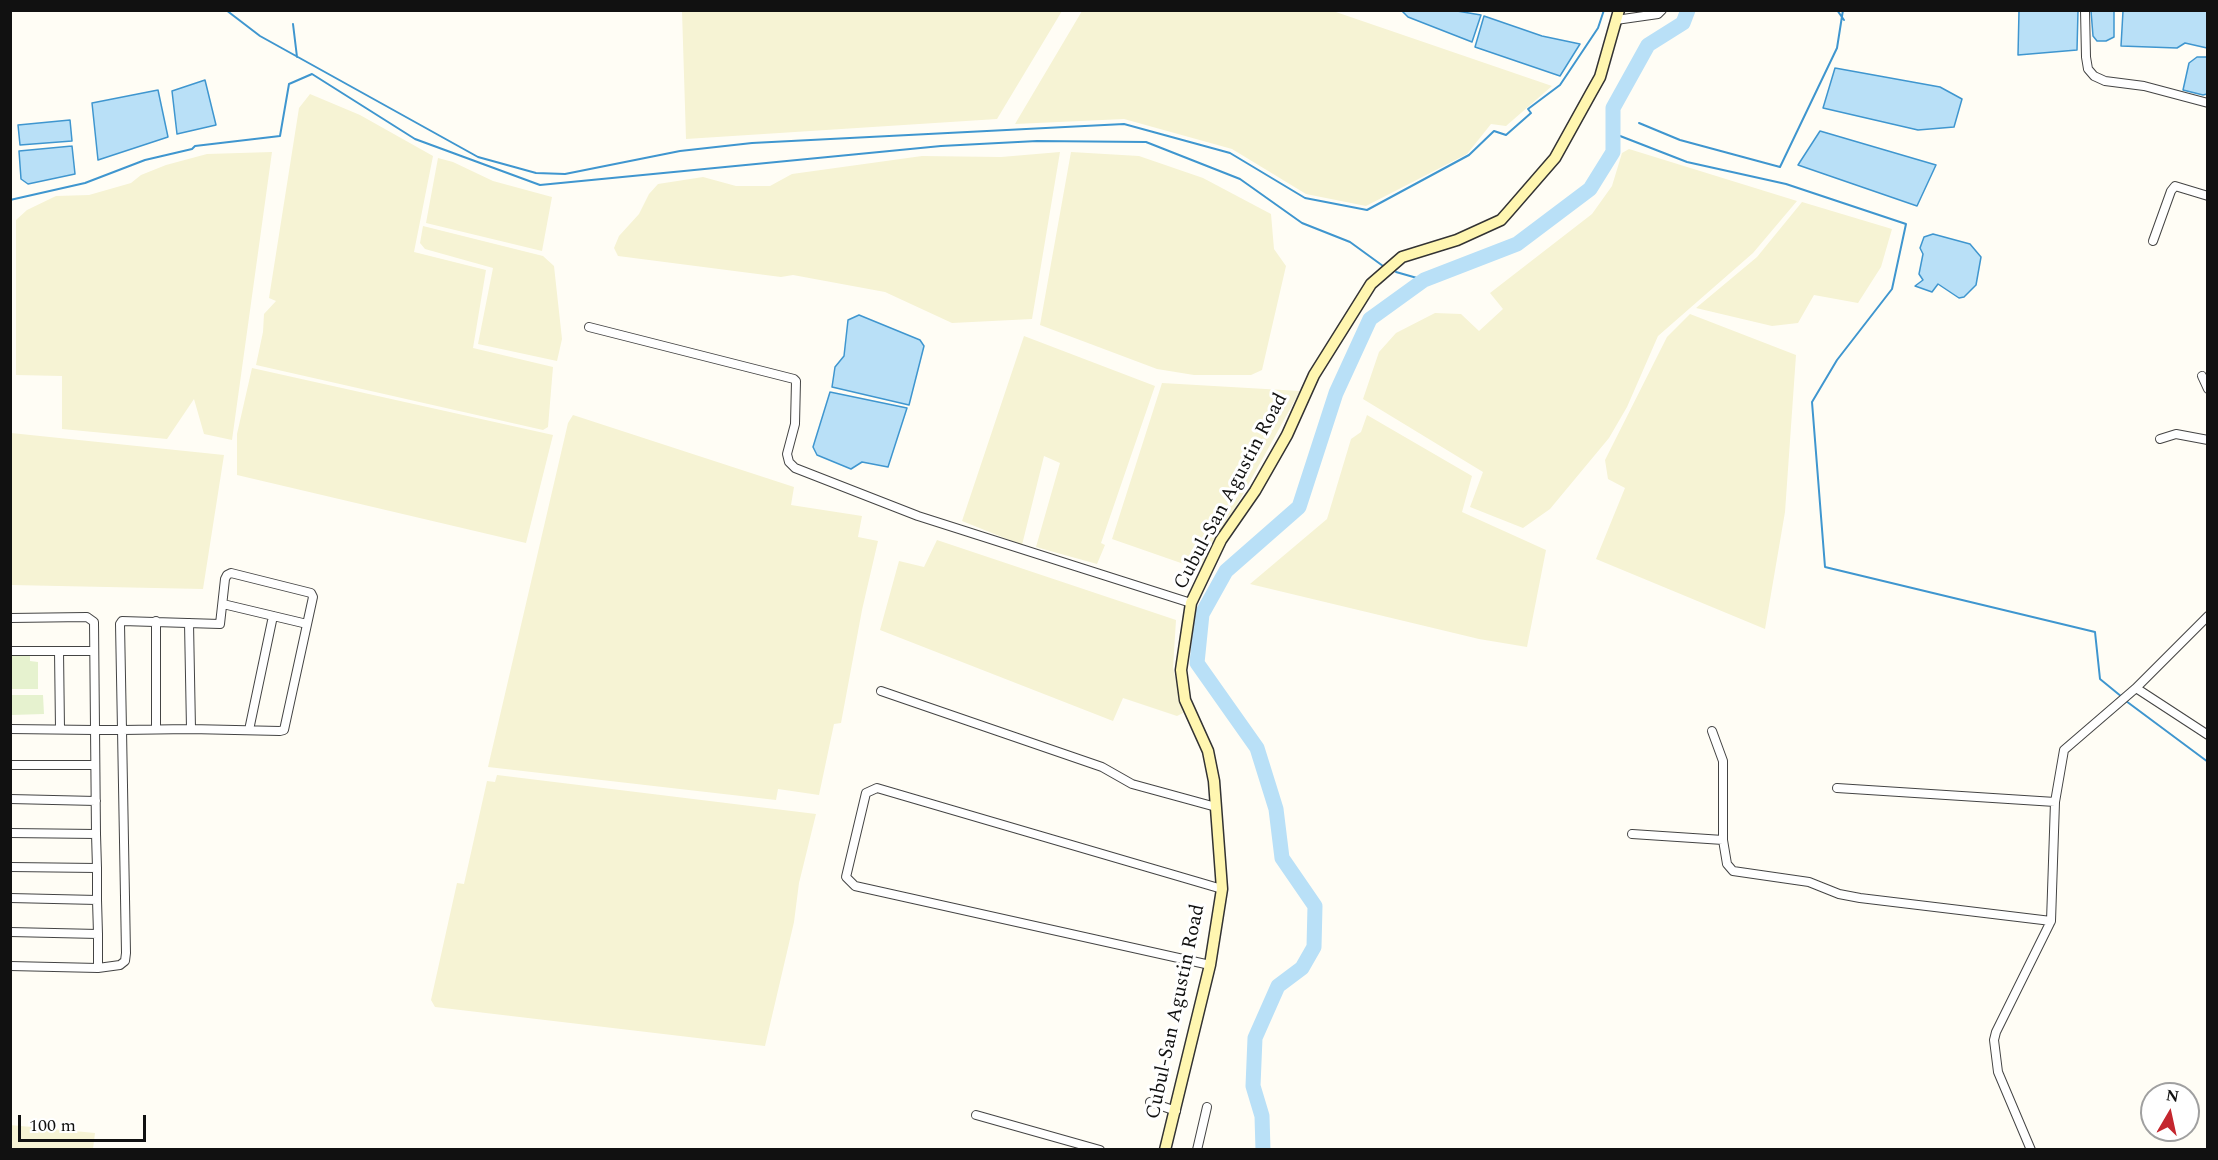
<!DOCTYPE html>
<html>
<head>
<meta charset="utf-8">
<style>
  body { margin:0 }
  #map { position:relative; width:2218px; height:1160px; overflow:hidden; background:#fffdf5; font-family:Spectral,serif }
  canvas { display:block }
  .frame { position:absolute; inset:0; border:12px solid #111; pointer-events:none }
  .north { position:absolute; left:2140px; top:1082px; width:60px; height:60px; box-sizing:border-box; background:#fff; border:2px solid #a0a0a0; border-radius:50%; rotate:9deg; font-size:16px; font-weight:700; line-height:24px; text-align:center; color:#111 }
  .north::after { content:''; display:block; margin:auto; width:21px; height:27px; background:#c4262e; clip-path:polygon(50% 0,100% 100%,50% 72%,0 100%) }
  .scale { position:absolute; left:18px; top:1115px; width:128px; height:27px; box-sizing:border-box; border:3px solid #111; border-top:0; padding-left:8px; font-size:18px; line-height:21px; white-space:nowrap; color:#111; -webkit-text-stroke:4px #fff; paint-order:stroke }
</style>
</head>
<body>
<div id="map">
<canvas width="2218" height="1160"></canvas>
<div class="frame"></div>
<div class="north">N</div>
<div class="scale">100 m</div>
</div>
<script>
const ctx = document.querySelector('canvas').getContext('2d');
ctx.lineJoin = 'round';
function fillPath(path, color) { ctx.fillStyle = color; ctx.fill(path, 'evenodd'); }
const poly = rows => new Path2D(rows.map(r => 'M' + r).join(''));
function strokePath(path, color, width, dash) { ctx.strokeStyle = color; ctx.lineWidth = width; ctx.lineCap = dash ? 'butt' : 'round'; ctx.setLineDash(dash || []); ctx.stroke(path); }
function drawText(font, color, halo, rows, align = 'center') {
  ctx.font = font + ' Spectral,serif'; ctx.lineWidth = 6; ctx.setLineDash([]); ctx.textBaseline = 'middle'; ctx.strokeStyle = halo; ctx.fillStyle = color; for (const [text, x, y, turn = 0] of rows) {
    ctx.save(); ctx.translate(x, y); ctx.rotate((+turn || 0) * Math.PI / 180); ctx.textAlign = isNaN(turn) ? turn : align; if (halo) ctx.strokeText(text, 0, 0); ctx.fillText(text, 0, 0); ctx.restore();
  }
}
fillPath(poly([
  [682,11,682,10,1062,11,997,119,686,139],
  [1082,11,1333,11,1552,86,1506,126,1491,124,1467,154,1366,206,1306,194,1232,149,1124,119,1015,124],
  [310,94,360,115,433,156,414,252,486,270,473,348,553,367,548,427,543,430,256,365,263,332,264,314,276,301,269,298,299,108],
  [1629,149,1797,201,1753,253,1658,336,1627,407,1609,438,1550,509,1523,528,1470,507,1483,472,1363,399,1379,352,1396,333,1435,313,1461,314,1479,331,1503,309,1490,293,1592,214,1612,186,1622,153],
  [272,152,232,440,204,434,194,399,167,439,62,429,62,376,16,375,16,220,27,210,56,196,89,195,131,183,141,175,166,165,207,154],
  [1060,152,1032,319,952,323,885,292,793,275,781,277,618,256,614,248,619,236,639,214,649,194,658,184,703,177,736,186,770,186,792,174,922,156,1001,157],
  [1071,152,1139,156,1203,178,1271,214,1274,249,1286,266,1262,370,1251,375,1194,375,1157,369,1040,325],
  [438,158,453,162,493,181,552,197,542,251,426,223],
  [1802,202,1892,229,1881,267,1858,303,1814,295,1798,323,1772,326,1696,308,1757,257],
  [423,226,543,256,554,266,562,339,557,361,478,344,493,268,425,249,420,243],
  [1690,314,1796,355,1785,512,1765,629,1596,559,1625,488,1608,479,1605,460,1667,337],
  [1024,336,1155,386,1101,543,1105,545,1097,564,1036,547,1060,463,1044,456,1022,545,962,521],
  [252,368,553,435,526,543,237,475,237,434],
  [1162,383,1300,391,1201,570,1112,539],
  [573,415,794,487,791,505,862,516,858,537,878,541,862,610,841,723,834,724,819,795,778,789,776,800,488,767,568,423],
  [1367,415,1472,476,1462,512,1546,550,1527,647,1479,639,1250,584,1327,519,1351,439,1361,432],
  [11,433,224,455,203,589,11,585],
  [937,540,1176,620,1173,668,1183,713,1177,716,1123,698,1113,721,880,630,899,561,924,567],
  [497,775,816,814,799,883,794,922,765,1046,435,1007,431,1000,457,883,464,884,487,781,495,782],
  [10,1125,95,1133,93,1149,11,1149]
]), '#f6f3d4');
fillPath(poly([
  [12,652,30,652,30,661,38,662,38,689,11,689],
  [11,695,43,695,44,714,11,715]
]), '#e6f2cf');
const water = poly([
  [1402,11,1457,11,1481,15,1472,42,1408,17,1402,11],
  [2019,11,2078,11,2077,50,2018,55,2019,11],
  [2091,11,2114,11,2114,37,2106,41,2097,41,2093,36,2091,11],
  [2123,11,2207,11,2207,48,2185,43,2177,48,2121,46,2123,11],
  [1484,16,1542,36,1580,44,1560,76,1475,47,1484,16],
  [2197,57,2207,57,2207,94,2203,95,2183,90,2189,63,2197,57],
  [1835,68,1940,87,1962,99,1954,127,1918,130,1823,108,1835,68],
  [205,80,216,125,177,134,172,91,205,80],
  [158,90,168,137,98,160,92,103,158,90],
  [70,120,72,141,20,145,18,125,70,120],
  [1820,131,1936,165,1917,206,1798,165,1820,131],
  [72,146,75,174,28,184,21,179,19,151,72,146],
  [1933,234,1970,244,1981,257,1976,285,1964,297,1959,298,1938,284,1932,292,1915,286,1923,280,1919,274,1923,254,1920,248,1924,237,1933,234],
  [859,315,920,340,924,346,909,405,832,387,835,367,844,356,848,320,859,315],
  [830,392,907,408,888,467,862,462,851,469,817,455,813,447,830,392]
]);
fillPath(water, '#b9e0f7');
strokePath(water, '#3f96cf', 1.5);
strokePath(poly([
  [226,10,260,36,478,157,536,173,565,174,680,151,752,143,1124,124,1230,153,1305,198,1367,210,1469,155,1494,131,1506,135,1531,113,1528,109,1560,85,1598,28,1604,10],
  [1837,10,1844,20],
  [293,24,297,57],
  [1639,123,1680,140,1780,167,1837,48,1843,10],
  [1615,134,1687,162,1786,184,1906,224,1892,289,1837,360,1812,402,1825,567,2095,632,2100,679,2122,697],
  [10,200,85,183,145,160,192,149,195,146,280,136,289,84,312,74,415,139,540,185,941,146,1037,141,1146,142,1240,179,1302,223,1350,242,1383,266],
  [1396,272,1424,280],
  [2126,701,2208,762]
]), '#3f96cf', 2);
strokePath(poly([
  [1263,1150,1262,1116,1253,1086,1255,1038,1278,986,1302,968,1314,947,1315,906,1282,858,1276,809,1257,748,1197,663,1202,614,1226,571,1299,507,1336,393,1370,319,1424,280,1517,244,1590,189,1613,152,1613,108,1648,45,1683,23,1688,10]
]), '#b9e0f7', 15);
const street = poly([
  [2085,10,2086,57,2088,69,2094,76,2105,81,2144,86,2208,103],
  [1616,20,1658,14,1662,10],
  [2153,241,2171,191,2175,186,2208,196],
  [589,327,794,379,796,381,795,424,787,454,789,462,795,468,918,516,1191,603],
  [2202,376,2208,389],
  [2160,439,2176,434,2208,440],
  [223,604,307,624],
  [10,618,87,617,94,622,96,834,10,833],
  [156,621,156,729],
  [189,623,191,729],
  [10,651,94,651],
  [59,651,60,729],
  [2136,688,2208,616],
  [881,691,1102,767,1132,784,1216,807],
  [10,729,95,730,122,730,190,729,280,731,284,730,313,597,311,593,231,573,227,575,225,579,220,624,122,621,120,624,122,730,126,953,125,961,120,965,98,968,10,966],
  [249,730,273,616],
  [1712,731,1723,761,1723,840,1727,864,1733,871,1809,882,1839,894,1860,898,2051,921],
  [10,765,95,765],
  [1837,788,2055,802],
  [10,799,96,801],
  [1632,834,1723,840],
  [10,867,97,868,96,834],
  [10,898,97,900,97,868],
  [10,932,98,934,97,900],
  [98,934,98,968],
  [1210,965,855,886,846,877,866,793,877,788,1222,889],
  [1150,1102,1176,1111],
  [976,1115,1100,1150],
  [1197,1150,1207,1107],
  [2031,1150,1998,1072,1994,1040,1996,1032,2051,921,2055,802,2064,750,2136,688,2208,735]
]);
const secondary = poly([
  [1165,1150,1210,965,1222,889,1214,781,1208,751,1185,700,1181,670,1191,603,1221,540,1255,491,1287,435,1314,375,1371,284,1402,257,1457,240,1501,220,1509,211,1555,158,1591,93,1600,77,1619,10]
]);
strokePath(street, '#444', 10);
strokePath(secondary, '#333', 13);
strokePath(street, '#fff', 8);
strokePath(secondary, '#fff6b0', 10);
drawText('20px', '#111', '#fff', [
  ["Cubul-San Agustin Road",1232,492,-62],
  ["Cubul-San Agustin Road",1177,1012,-78]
]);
</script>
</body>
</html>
